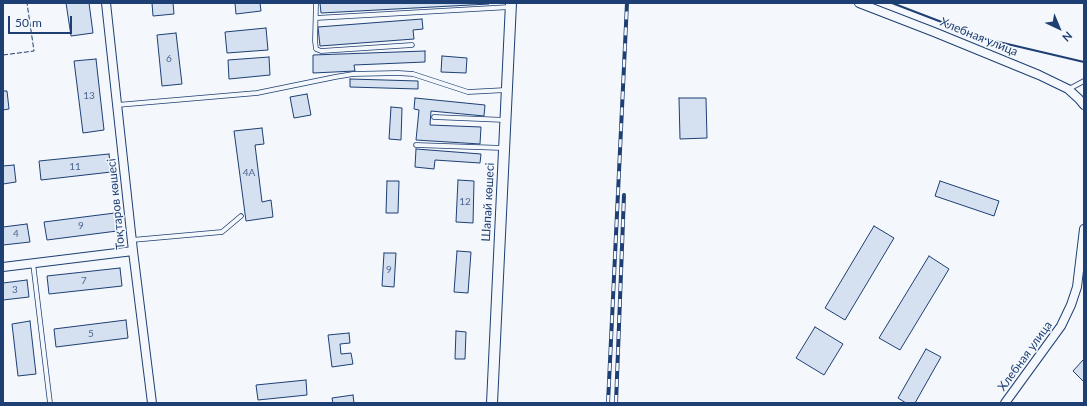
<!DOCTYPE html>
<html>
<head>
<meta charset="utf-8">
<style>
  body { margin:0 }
  #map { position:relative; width:1087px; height:406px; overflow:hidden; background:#f4f7fb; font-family:Lato,sans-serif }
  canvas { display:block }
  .frame { position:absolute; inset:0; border:4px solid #1d3f73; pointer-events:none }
  .north { position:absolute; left:1039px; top:8px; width:40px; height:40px; -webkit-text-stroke:3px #f4f7fb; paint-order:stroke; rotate:136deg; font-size:11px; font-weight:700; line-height:16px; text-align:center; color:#1d3f73 }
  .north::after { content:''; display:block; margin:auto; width:14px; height:18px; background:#1d3f73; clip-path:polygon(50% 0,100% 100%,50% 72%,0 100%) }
  .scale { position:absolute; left:8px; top:16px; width:64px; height:18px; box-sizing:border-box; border:2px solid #1d3f73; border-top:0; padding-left:5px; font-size:12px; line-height:14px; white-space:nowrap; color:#1d3f73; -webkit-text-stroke:3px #f4f7fb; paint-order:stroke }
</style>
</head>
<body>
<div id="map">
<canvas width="1087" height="406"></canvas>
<div class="frame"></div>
<div class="north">N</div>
<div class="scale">50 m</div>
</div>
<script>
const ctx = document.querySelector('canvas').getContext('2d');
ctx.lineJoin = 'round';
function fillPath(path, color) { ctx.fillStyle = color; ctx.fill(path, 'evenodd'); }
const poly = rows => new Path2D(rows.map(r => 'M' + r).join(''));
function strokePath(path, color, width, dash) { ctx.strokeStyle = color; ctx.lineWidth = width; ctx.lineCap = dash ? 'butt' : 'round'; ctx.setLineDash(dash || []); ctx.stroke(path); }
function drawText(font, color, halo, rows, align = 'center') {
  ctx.font = font + ' Lato,sans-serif'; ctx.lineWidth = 3; ctx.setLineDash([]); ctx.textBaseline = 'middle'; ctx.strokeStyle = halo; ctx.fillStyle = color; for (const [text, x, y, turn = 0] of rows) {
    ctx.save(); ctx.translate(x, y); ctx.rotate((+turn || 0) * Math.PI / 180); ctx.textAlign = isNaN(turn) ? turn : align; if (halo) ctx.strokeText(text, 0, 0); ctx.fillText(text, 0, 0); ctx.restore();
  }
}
const building = poly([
  [66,3,89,3,93,33,71,36,66,3],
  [152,3,173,3,174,14,153,16,152,3],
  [235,3,260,3,261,11,236,14,235,3],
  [320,3,489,3,489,4,321,13,320,3],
  [422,19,423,29,413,30,414,39,320,46,318,27,422,19],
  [266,28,268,50,227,53,225,32,266,28],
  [176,33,182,84,162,86,157,35,176,33],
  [425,51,425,62,354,65,355,71,313,73,313,55,425,51],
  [442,56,467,58,466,73,441,72,442,56],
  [269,57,270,75,229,79,228,60,269,57],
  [96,59,104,130,83,133,74,61,96,59],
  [350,79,418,81,418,89,350,87,350,79],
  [3,91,7,91,9,109,3,110,3,91],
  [307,94,311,115,294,118,290,97,307,94],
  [415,98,485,105,484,116,431,111,430,125,481,127,480,144,416,140,419,110,414,109,415,98],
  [679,98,706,98,707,138,680,139,679,98],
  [391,107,402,108,401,140,389,139,391,107],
  [262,128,264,144,255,145,262,202,271,200,273,217,246,221,234,131,262,128],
  [416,149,481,154,480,163,435,160,434,169,415,167,416,149],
  [109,154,111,172,41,180,39,161,109,154],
  [14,165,16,182,3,184,3,166,14,165],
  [458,180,474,181,473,223,456,222,458,180],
  [387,181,399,181,398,213,386,213,387,181],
  [940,181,999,201,994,216,935,196,940,181],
  [115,213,117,231,47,240,44,222,115,213],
  [27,224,30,242,3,245,3,227,27,224],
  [874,226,894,238,845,320,825,308,874,226],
  [457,251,471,252,468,293,454,292,457,251],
  [384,253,396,253,394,287,382,286,384,253],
  [929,256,949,269,900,350,879,338,929,256],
  [120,268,122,286,49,294,47,276,120,268],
  [27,280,29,297,3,300,3,283,27,280],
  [126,320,128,338,56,347,54,329,126,320],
  [30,321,36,374,18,376,12,324,30,321],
  [815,327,843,344,824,375,796,358,815,327],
  [456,331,466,332,465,359,455,359,456,331],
  [349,333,350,343,340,344,341,354,351,353,353,364,332,367,328,335,349,333],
  [926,349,941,357,915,403,906,403,898,398,926,349],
  [1084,359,1084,382,1073,371,1084,359],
  [306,380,307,395,258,400,256,385,306,380],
  [353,395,354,403,333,403,332,398,353,395]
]);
fillPath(building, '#d5e0f0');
strokePath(building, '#1d3f73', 1);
const service = poly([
  [316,3,315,41,316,49,321,51,412,45],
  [316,18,510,7],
  [1069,89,1084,81],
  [117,105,257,93,335,77,353,74,398,73,413,74,468,92,506,90],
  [434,117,505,120],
  [416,145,503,148],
  [132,240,222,232,241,216],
  [33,263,50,403]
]);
const minor = poly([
  [106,3,133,251,152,403],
  [859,3,934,32,1039,75,1068,89,1079,99,1084,105],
  [3,267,133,251],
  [1005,403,1061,326,1071,305,1077,287,1084,229]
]);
const tertiary = poly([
  [492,403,511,3]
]);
strokePath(service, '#1d3f73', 5.5);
strokePath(minor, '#1d3f73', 10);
strokePath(tertiary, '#1d3f73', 12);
strokePath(service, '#f4f7fb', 4);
strokePath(minor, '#f4f7fb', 8);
strokePath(tertiary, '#f4f7fb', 10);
const rail = poly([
  [608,403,627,3],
  [616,403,624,195]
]);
strokePath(rail, '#1d3f73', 4);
strokePath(rail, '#f4f7fb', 2.5, [8]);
strokePath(poly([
  [3,55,34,51,27,3]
]), '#1d3f73', 1, [5, 2]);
strokePath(poly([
  [892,3,986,39,1084,62]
]), '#1d3f73', 2);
drawText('10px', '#4b6792', null, [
  ["6",169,59],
  ["13",89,96],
  ["11",75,167],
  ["4А",249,173],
  ["12",465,202],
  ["9",81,226],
  ["4",16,234],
  ["9",389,270],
  ["7",84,281],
  ["3",15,290],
  ["5",91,334]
]);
drawText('12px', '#1d3f73', '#f4f7fb', [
  ["Хлебная улица",979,37,22],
  ["Шапай көшесі",488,202,-87],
  ["Тоқтаров көшесі",116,204,-96],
  ["Хлебная улица",1025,356,-54]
]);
</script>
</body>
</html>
